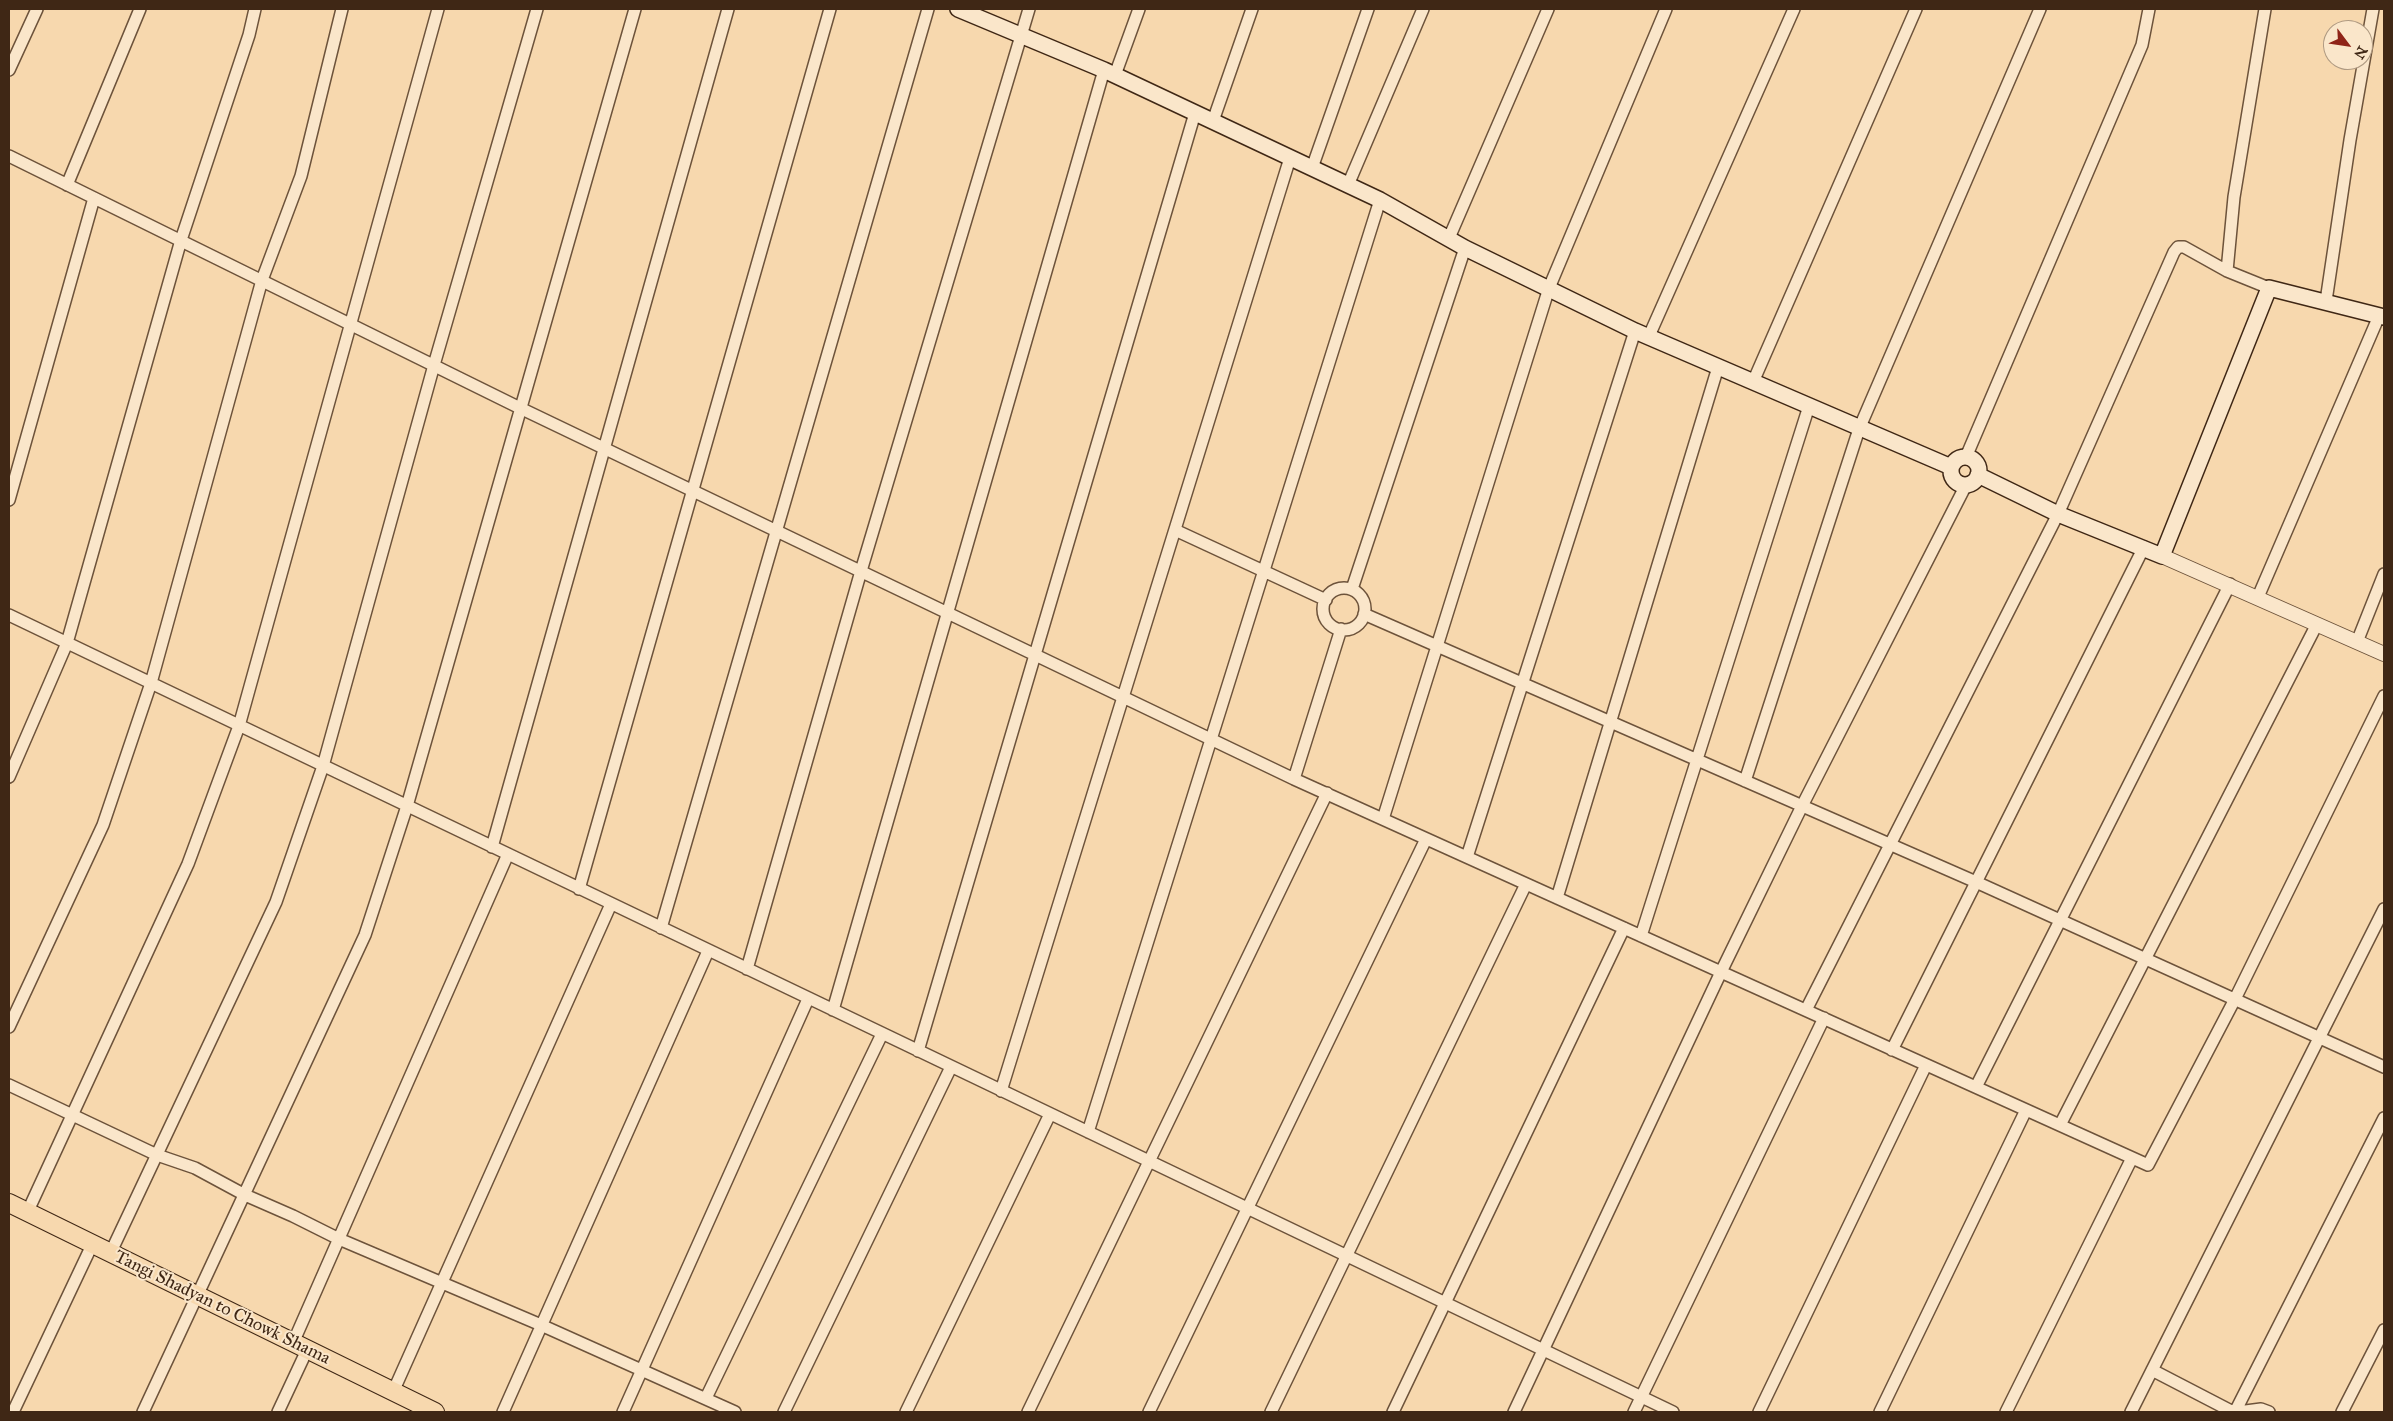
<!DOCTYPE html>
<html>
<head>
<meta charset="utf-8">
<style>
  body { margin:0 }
  #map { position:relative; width:2393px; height:1421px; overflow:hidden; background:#f7d8ae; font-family:"IM FELL Great Primer",serif }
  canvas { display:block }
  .frame { position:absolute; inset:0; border:10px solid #3f2715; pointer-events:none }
  .north { position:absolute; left:2323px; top:20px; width:50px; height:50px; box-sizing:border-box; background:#fae6ca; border:1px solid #af9a82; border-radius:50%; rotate:121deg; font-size:14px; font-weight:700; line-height:20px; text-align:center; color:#3f2715 }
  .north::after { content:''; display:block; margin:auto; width:18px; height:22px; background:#8f2418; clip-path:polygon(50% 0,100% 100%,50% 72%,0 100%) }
</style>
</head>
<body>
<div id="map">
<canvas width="2393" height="1421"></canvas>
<div class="frame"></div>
<div class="north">N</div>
</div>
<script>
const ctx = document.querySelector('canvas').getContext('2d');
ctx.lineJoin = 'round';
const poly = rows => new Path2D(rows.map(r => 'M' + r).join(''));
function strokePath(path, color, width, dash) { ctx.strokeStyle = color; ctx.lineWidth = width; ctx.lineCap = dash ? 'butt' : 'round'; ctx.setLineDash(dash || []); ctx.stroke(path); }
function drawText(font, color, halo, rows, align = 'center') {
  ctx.font = font + ' "IM FELL Great Primer",serif'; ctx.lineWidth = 4; ctx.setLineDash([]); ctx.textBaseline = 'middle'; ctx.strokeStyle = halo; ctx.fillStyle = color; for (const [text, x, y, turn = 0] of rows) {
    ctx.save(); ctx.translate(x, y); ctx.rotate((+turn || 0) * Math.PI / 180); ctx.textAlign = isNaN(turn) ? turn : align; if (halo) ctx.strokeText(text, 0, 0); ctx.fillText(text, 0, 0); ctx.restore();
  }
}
const minor = poly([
  [9,70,37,9],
  [1115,75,1139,9],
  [1213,121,1252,9],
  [9,156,520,408,1294,779,2148,1165,2235,999,2384,696],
  [1312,168,1368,9],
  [67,185,140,9],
  [1348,185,1423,9],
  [1449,238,1548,9],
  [2227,271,2234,197,2265,9],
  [2326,301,2350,140,2373,9],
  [1649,336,1794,9],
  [1753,382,1916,9],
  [1966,457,2142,45,2149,9],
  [9,500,94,198],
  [1175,530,1326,600],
  '1323 609a21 21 0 1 1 42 0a21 21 0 1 1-42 0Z',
  [1352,589,1465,248],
  [2258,597,2379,316],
  [1364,614,1976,882,2384,1067],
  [9,615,1673,1412],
  [2357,642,2384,574],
  [9,777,67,643,181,240,249,35,255,9],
  [1294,779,1341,629],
  [1745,781,1859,429,2040,9],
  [1383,819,1549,288,1666,9],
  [492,847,728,9],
  [1467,857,1635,331],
  [579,889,830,9],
  [1557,898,1718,367],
  [661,928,928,9],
  [1641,936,1809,406],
  [747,969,861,571,1029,9],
  [833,1010,1104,70],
  [1806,1010,2058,514,2174,252,2178,247,2184,247,2227,271,2269,288],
  [9,1027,103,825,151,683,262,280,301,176,342,9],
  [1892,1050,2144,547],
  [918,1051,1195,113],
  [9,1085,157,1155,195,1168,245,1195,293,1216,339,1239,541,1325,735,1412],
  [1976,1087,2230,584],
  [1001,1091,1290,158],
  [2060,1125,2317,624],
  [1088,1132,1380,200],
  [27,1213,188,864,239,726,438,9],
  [110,1254,276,902,323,766,434,365,537,9],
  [293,1343,508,854],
  [2152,1370,2233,1412],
  [393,1392,611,904],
  [706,1398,882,1034],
  [13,1412,92,1245],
  [143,1412,365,935,407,806,635,9],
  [278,1412,307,1350],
  [503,1412,708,951],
  [623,1412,808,999],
  [784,1412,951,1067],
  [906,1412,1050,1114],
  [1028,1412,1327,793],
  [1149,1412,1426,839],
  [1271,1412,1526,884],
  [1393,1412,1624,928],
  [1514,1412,1721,972,1802,806,1966,485],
  [1634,1412,1824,1018],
  [1759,1412,1926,1065],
  [1880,1412,2026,1110],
  [2006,1412,2132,1158],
  [2131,1412,2384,909],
  [2235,1412,2384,1118],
  [2238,1412,2261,1409,2269,1412],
  [2342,1412,2384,1330]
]);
const tertiary = poly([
  [2162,556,2384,654]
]);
const secondary = poly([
  [958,9,1104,70,1380,200,1465,248,1635,331,1951,467],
  '1951 471a14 14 0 1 1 28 0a14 14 0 1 1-28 0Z',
  [1978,475,2058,514,2162,556,2269,288,2384,317]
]);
const primary = poly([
  [9,1203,435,1412]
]);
strokePath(minor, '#6d533b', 14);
strokePath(tertiary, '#6d533b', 16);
strokePath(secondary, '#3f2715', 18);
strokePath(primary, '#3f2715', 20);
strokePath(minor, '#fae6ca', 11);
strokePath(tertiary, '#fae6ca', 14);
strokePath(secondary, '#fae6ca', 15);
strokePath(primary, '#f7d8ae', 18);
drawText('18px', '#3f2715', '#fae6ca', [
  ["Tangi Shadyan to Chowk Shama",222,1308,26]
]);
</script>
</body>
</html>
